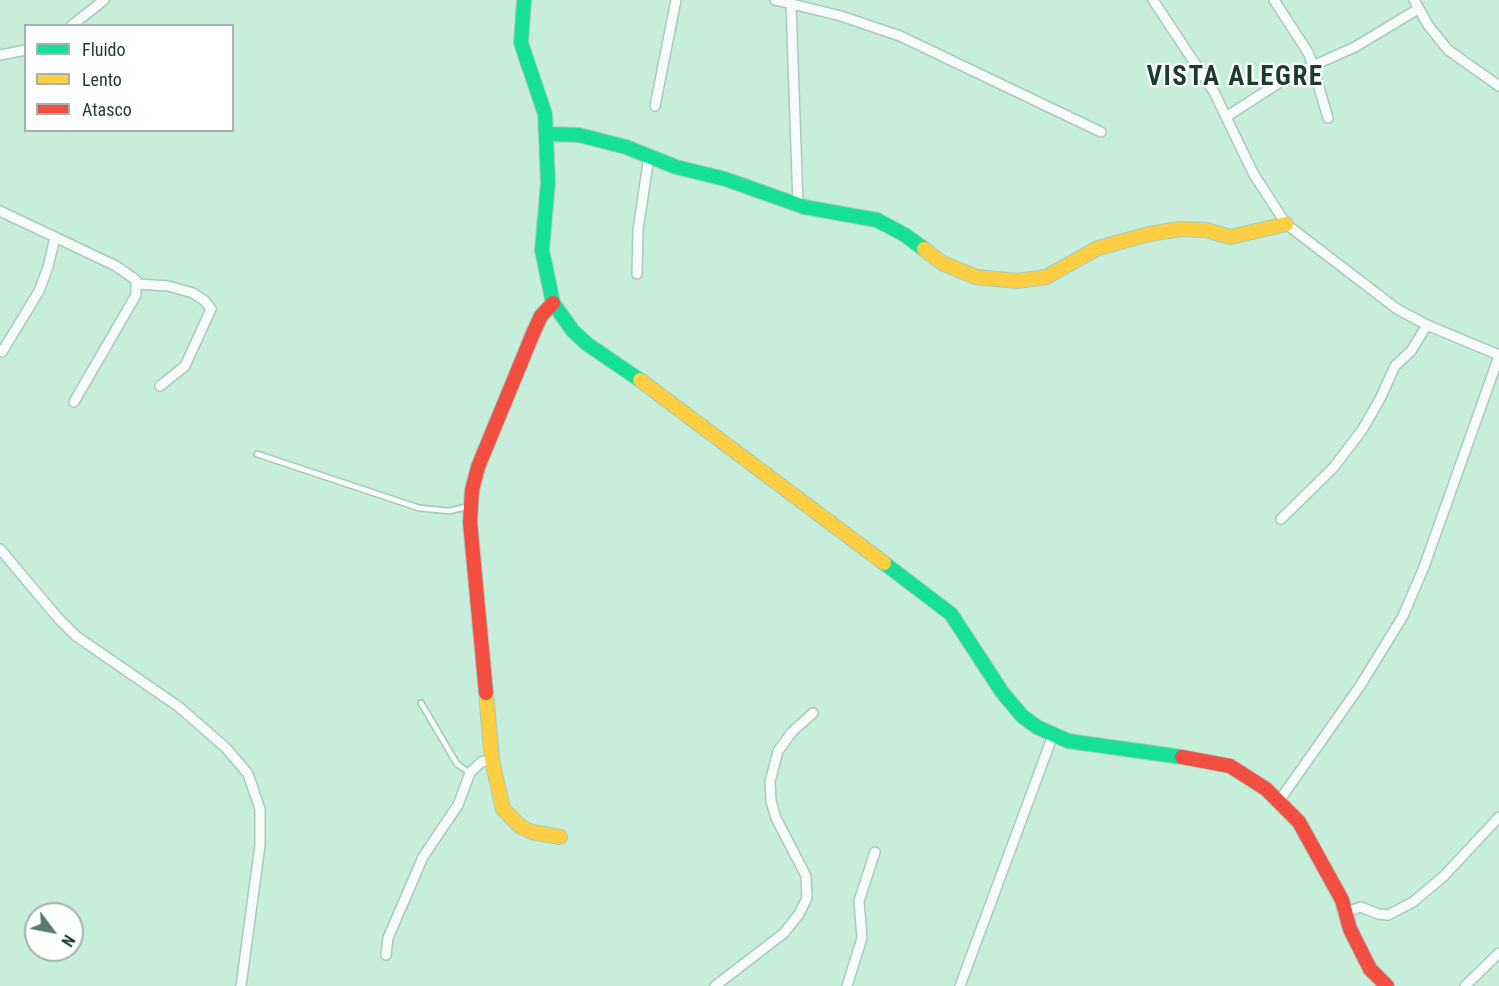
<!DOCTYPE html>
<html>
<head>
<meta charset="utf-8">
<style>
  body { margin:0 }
  #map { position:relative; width:1499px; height:986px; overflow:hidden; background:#c7eedb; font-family:"Roboto Condensed",sans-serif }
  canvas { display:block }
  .legend { position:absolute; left:24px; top:24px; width:210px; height:108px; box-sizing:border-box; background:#fff; border:2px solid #a3b2ab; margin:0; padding:8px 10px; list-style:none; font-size:18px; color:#193e2e }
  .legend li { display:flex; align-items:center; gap:12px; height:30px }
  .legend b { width:30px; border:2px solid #a3b2ab }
  .north { position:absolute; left:24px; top:902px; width:60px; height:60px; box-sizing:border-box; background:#fff; border:2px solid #a3b2ab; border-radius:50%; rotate:122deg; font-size:16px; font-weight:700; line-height:24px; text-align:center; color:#193e2e }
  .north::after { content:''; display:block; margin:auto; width:21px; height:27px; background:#567c6b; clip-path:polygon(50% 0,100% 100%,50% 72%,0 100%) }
</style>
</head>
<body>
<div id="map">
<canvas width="1499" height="986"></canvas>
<ul class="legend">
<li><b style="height:8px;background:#16e098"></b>Fluido</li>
<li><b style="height:8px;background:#ffcf43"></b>Lento</li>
<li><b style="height:8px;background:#f24e42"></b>Atasco</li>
</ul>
<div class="north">N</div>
</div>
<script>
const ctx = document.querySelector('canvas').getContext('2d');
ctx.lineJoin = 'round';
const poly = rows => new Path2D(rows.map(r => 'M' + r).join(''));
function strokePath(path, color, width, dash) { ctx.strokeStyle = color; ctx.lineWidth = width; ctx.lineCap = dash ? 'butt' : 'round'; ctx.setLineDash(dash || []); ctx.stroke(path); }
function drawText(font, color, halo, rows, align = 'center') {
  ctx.font = font + ' "Roboto Condensed",sans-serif'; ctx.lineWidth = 4.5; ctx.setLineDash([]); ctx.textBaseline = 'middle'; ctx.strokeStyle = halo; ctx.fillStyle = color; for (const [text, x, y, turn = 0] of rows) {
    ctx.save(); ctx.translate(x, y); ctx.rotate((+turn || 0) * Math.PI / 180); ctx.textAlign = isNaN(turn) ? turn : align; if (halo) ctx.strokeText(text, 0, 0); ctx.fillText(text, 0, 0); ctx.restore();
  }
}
const lane = poly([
  [257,454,419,508,449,511,470,506],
  [421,703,457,764,470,773]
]);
const street = poly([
  [775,0,841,16,900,36,1101,132],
  [1153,0,1214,92,1253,173,1286,224,1397,309,1427,325,1499,355],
  [1274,0,1309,54,1328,118],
  [1414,0,1428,25,1448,50,1499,86],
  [791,3,798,205],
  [71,26,104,0],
  [0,55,26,50],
  [655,106,676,0],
  [1226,117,1288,77,1355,47,1418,9],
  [0,211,116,266,136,280,136,295,74,402],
  [637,274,638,230,649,156],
  [138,284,168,286,193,293,205,301,211,309,185,366,160,386],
  [2,352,39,291,48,267,55,237],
  [1281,519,1334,467,1362,430,1380,399,1395,366,1411,351,1427,325],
  [0,549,58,618,76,636,179,707,226,748,248,774,260,809,260,845,241,986],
  [1279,801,1360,686,1403,616,1424,567,1499,356],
  [1346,912,1361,907,1378,914,1388,915,1413,902,1444,876,1499,817],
  [386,955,388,938,423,857,458,805,470,773,481,762,492,760],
  [715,986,784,933,799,914,807,898,806,876,776,818,771,801,770,782,778,751,792,732,813,713],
  [847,986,862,938,859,901,875,852],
  [960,986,1053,735],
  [1465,986,1499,953]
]);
const fast = poly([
  [524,0,521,43,545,114,548,182,542,250,553,303,573,331,587,344,640,380],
  [546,134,579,135,626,147,676,167,725,179,804,207,877,220,905,235,924,249],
  [884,563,951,614,1002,692,1022,716,1037,727,1068,741,1182,757]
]);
const slow = poly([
  [924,249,942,263,976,277,1017,281,1046,277,1098,248,1149,234,1180,229,1206,230,1230,237,1286,224],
  [640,380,884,563],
  [486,693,492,760,503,809,521,827,532,832,560,837]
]);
const jam = poly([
  [486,693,470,522,472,490,478,467,534,331,541,316,553,303],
  [1182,757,1230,766,1266,789,1299,822,1342,900,1350,929,1370,969,1387,986]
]);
strokePath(lane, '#a8caba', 8);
strokePath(street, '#a8caba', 12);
strokePath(fast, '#a8caba', 16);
strokePath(slow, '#a8caba', 16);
strokePath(jam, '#a8caba', 16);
strokePath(lane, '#f7fcfa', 4.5);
strokePath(street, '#f7fcfa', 9);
strokePath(fast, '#16e098', 14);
strokePath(slow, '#ffcf43', 14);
strokePath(jam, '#f24e42', 14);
ctx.letterSpacing = '1.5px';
drawText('bold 27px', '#193e2e', '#fff', [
  ["VISTA ALEGRE",1235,78]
]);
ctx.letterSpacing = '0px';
</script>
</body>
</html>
